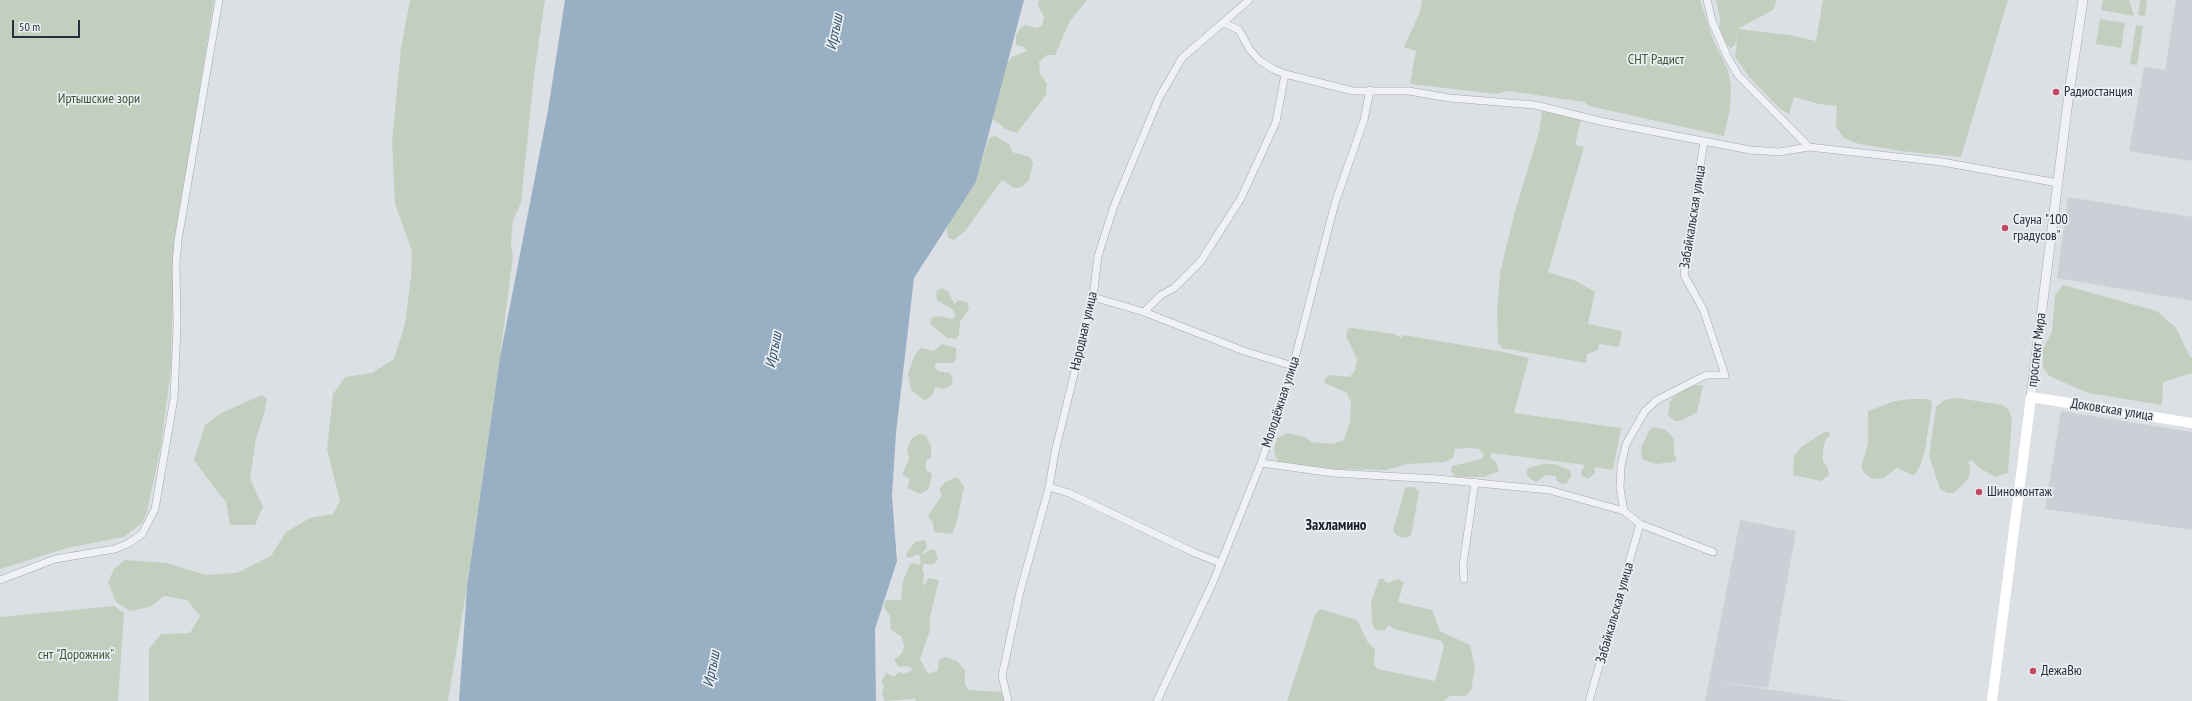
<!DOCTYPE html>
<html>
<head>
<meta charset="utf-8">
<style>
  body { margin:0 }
  #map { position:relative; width:2192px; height:701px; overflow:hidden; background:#dce0e5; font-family:"PT Sans Narrow",sans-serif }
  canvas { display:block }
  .scale { position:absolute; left:12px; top:20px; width:68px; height:18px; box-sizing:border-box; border:2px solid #272f3b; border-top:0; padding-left:5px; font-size:12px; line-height:14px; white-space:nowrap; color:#272f3b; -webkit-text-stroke:3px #ebeff3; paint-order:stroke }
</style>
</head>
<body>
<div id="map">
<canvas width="2192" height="701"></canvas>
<div class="scale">50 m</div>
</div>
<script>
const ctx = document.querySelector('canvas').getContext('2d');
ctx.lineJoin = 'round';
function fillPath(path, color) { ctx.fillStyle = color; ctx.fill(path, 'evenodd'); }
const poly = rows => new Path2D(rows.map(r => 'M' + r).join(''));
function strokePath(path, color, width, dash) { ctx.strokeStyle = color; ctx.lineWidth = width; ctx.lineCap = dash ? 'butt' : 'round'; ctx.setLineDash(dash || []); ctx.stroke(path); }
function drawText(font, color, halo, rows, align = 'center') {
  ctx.font = font + ' "PT Sans Narrow",sans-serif'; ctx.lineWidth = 3.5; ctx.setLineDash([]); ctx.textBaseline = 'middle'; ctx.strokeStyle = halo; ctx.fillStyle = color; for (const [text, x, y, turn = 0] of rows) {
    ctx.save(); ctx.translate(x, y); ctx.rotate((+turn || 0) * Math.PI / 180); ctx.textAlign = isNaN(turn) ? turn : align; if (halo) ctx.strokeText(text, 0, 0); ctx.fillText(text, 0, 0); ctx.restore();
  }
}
fillPath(poly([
  [2176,0,2192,0,2192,161,2129,151,2144,67,2165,70],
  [2068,197,2192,217,2192,301,2057,278],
  [2061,411,2192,432,2192,530,2045,509],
  [1740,520,1796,531,1768,688,1711,681,1849,701,1705,701]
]), '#cbd0d7');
fillPath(poly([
  [0,0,214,0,174,250,171,368,161,446,147,512,142,523,124,537,67,548,0,569],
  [410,0,545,0,534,75,521,203,513,220,511,243,513,256,500,357,467,587,448,701,149,701,149,649,161,634,190,633,200,616,187,600,164,596,150,607,130,611,116,602,108,582,114,569,125,560,166,563,206,575,237,573,271,556,286,532,310,518,333,514,340,501,327,449,333,394,345,377,372,373,394,359,405,324,411,277,412,251,395,204,392,142,401,48],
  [1039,0,1087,0,1070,21,1055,55,1047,55,1039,62,1040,74,1047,84,1046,95,1017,133,1005,129,999,123,992,119,1007,62,1012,57,1027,51,1024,47,1016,45,1016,36,1021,27,1026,25,1035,28,1042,26,1044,17,1038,5],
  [1422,0,1700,0,1713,39,1728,70,1731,86,1730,109,1724,136,1589,106,1584,102,1508,91,1496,94,1410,84,1416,51,1404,47,1420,12],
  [1716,0,1777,0,1773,10,1738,29,1735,45,1731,48,1726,44,1719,28,1720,19],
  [1823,0,2008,0,1961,157,1900,151,1855,143,1844,138,1836,127,1837,106,1819,104,1794,97,1789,114,1780,109,1750,78,1735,57,1738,29,1789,35,1816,41],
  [2103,0,2129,0,2134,16,2101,10],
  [2140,0,2147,0,2145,16,2138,15],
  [2100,19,2125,23,2121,48,2096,44],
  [2136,25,2143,26,2137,65,2130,64],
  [1542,111,1581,120,1575,145,1584,147,1548,272,1576,281,1595,292,1588,324,1622,331,1619,347,1599,344,1598,350,1587,354,1586,363,1502,348,1498,342,1497,312,1500,273,1514,215,1539,132],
  [996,136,1010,145,1012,152,1030,157,1033,163,1029,180,1022,187,1014,188,1002,180,965,231,954,240,948,238,947,227,976,182,988,140,990,137],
  [2063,285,2157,311,2176,328,2190,357,2192,357,2192,373,2163,382,2162,405,2088,393,2049,376,2043,367,2043,349,2052,331,2055,295],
  [942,288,948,291,954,304,959,300,967,302,969,309,960,322,959,335,956,339,947,338,930,324,932,317,939,316,954,319,955,314,952,309,938,301,936,297,937,291],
  [1352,328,1395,334,1401,338,1404,335,1498,351,1529,358,1514,413,1621,428,1613,470,1594,467,1595,473,1588,479,1582,476,1581,472,1585,465,1491,453,1490,457,1496,462,1499,471,1484,477,1456,477,1451,471,1452,466,1481,459,1484,454,1479,449,1469,448,1455,449,1453,458,1445,462,1407,464,1386,470,1335,469,1278,462,1274,451,1277,438,1288,433,1304,437,1312,442,1333,444,1344,440,1350,422,1351,403,1347,393,1325,383,1324,381,1328,375,1349,377,1355,371,1357,359,1346,336,1348,329],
  [942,344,956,348,956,359,953,363,937,363,934,366,938,371,950,373,953,378,951,386,943,389,935,387,933,394,925,401,911,390,908,374,915,354,921,348,934,351],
  [1700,385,1703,386,1697,412,1681,421,1675,421,1668,416,1670,402,1674,396,1691,386],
  [262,395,267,399,265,411,256,438,250,479,263,507,255,525,230,525,226,502,213,486,194,460,205,425,221,413],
  [1958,398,2003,405,2009,410,2012,419,2008,473,1995,477,1978,467,1972,460,1968,462,1970,467,1969,478,1954,493,1947,493,1940,489,1929,456,1936,407,1944,400],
  [1910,399,1926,399,1931,401,1932,405,1925,450,1921,464,1914,476,1897,468,1884,478,1873,479,1864,473,1861,467,1868,444,1868,411,1895,401],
  [1653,427,1666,430,1674,439,1674,454,1677,460,1674,462,1656,464,1642,459,1641,448,1649,431],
  [1825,432,1829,432,1830,435,1825,441,1823,450,1823,461,1828,468,1829,475,1821,481,1793,475,1794,456,1801,447],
  [919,434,926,436,931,446,931,458,926,460,926,470,932,474,929,489,920,494,907,488,910,479,902,475,909,459,907,450,911,439],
  [1543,464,1555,464,1570,470,1571,476,1567,483,1562,484,1557,481,1556,476,1546,475,1536,482,1529,478,1526,473,1528,468],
  [957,477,964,487,957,521,952,534,934,532,933,523,928,516,942,495,939,489,945,482],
  [1409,487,1414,487,1419,492,1411,536,1402,538,1396,535,1393,531,1405,488],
  [924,540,926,542,927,548,923,552,923,555,931,549,935,550,938,559,935,563,930,565,924,563,922,569,924,573,923,583,924,586,928,578,939,580,930,617,930,630,920,659,928,674,938,670,939,659,946,657,957,661,965,670,965,684,969,690,1002,692,1005,701,916,701,914,699,885,701,882,694,884,686,881,683,885,675,887,673,894,677,899,672,904,674,911,671,912,668,907,666,899,667,894,660,902,653,904,647,902,637,891,630,890,616,884,607,886,600,901,600,903,581,910,564,914,563,919,565,921,562,919,554,909,558,906,557,907,552,915,542],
  [1379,579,1383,579,1388,583,1398,579,1404,582,1398,602,1432,610,1440,631,1470,645,1475,668,1471,690,1465,696,1450,696,1444,701,1287,701,1315,615,1320,609,1357,620,1367,641,1375,649,1374,665,1378,669,1434,681,1436,679,1444,646,1441,641,1394,629,1389,625,1384,631,1376,630,1372,624,1371,603],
  [114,606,124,613,118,701,0,701,0,617]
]), '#c3cfbe');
fillPath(poly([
  [565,0,1024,0,976,182,914,278,896,433,892,496,897,561,875,629,876,701,459,701,467,587,500,357,548,110]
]), '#99b0c4');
const minor = poly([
  [1707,0,1712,21,1727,56,1738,75,1809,147],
  [1224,23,1239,30,1250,50,1259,60,1273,69,1285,74,1353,91,1409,91,1449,98,1535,105,1604,122,1750,150,1779,152,1809,147,1942,162,2058,183],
  [1093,297,1144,312,1244,351,1293,366],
  [1144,312,1161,295,1174,288,1201,261,1241,198,1276,122,1285,74],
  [1261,463,1333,473,1437,479,1549,490,1624,511,1640,524,1713,552],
  [1049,487,1069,493,1195,553,1221,563],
  [1624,511,1620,488,1621,466,1626,444,1645,411,1657,400,1706,375,1725,375,1703,309,1684,275,1704,141],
  [1464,579,1463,565,1475,482],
  [0,580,55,559,115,549,129,543,142,534,155,509,174,398,177,326,176,264,178,240,219,0],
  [1008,701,1002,676,1020,592,1049,487,1055,452,1093,297,1098,256,1114,206,1159,98,1182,58,1249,0],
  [1157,701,1214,580,1261,463,1293,366,1335,203,1364,120,1370,90],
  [1589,701,1640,524]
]);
const tertiary = poly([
  [2031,397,2069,93,2083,0]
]);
strokePath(minor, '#a2a7af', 8);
strokePath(tertiary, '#a2a7af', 10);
strokePath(minor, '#eff1f4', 7);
strokePath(tertiary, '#eff1f4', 9);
strokePath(poly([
  [1992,701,2031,397,2192,423]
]), '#fff', 10);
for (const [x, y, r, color] of [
  [2056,92,4,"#c54760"],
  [2005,228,4,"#c54760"],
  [1979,492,4,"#c54760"],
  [2033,671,4,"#c54760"]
]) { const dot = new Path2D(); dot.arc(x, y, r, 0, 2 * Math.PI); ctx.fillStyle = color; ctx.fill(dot); strokePath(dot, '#ebeff3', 1.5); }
drawText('14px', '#3d5635', '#ebeff3', [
  ["СНТ Радист",1656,60],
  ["Иртышские зори",99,99],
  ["снт \"Дорожник\"",76,655]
]);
drawText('14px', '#272f3b', '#ebeff3', [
  ["Радиостанция",2064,92],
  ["Сауна \"100",2013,220],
  ["градусов\"",2013,236],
  ["Шиномонтаж",1987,492],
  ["ДежаВю",2041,671]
], 'left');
drawText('14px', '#272f3b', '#ebeff3', [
  ["Забайкальская улица",1693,217,-81],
  ["Народная улица",1084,331,-77],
  ["проспект Мира",2037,350,-83],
  ["Молодёжная улица",1281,402,-72],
  ["Доковская улица",2112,410,9],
  ["Забайкальская улица",1615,613,-74]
]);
drawText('italic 15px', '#34506c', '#ebeff3', [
  ["Иртыш",835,32,-79],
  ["Иртыш",774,350,-79],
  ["Иртыш",712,669,-79]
]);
drawText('bold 15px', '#19202b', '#ebeff3', [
  ["Захламино",1336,526]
]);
</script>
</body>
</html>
